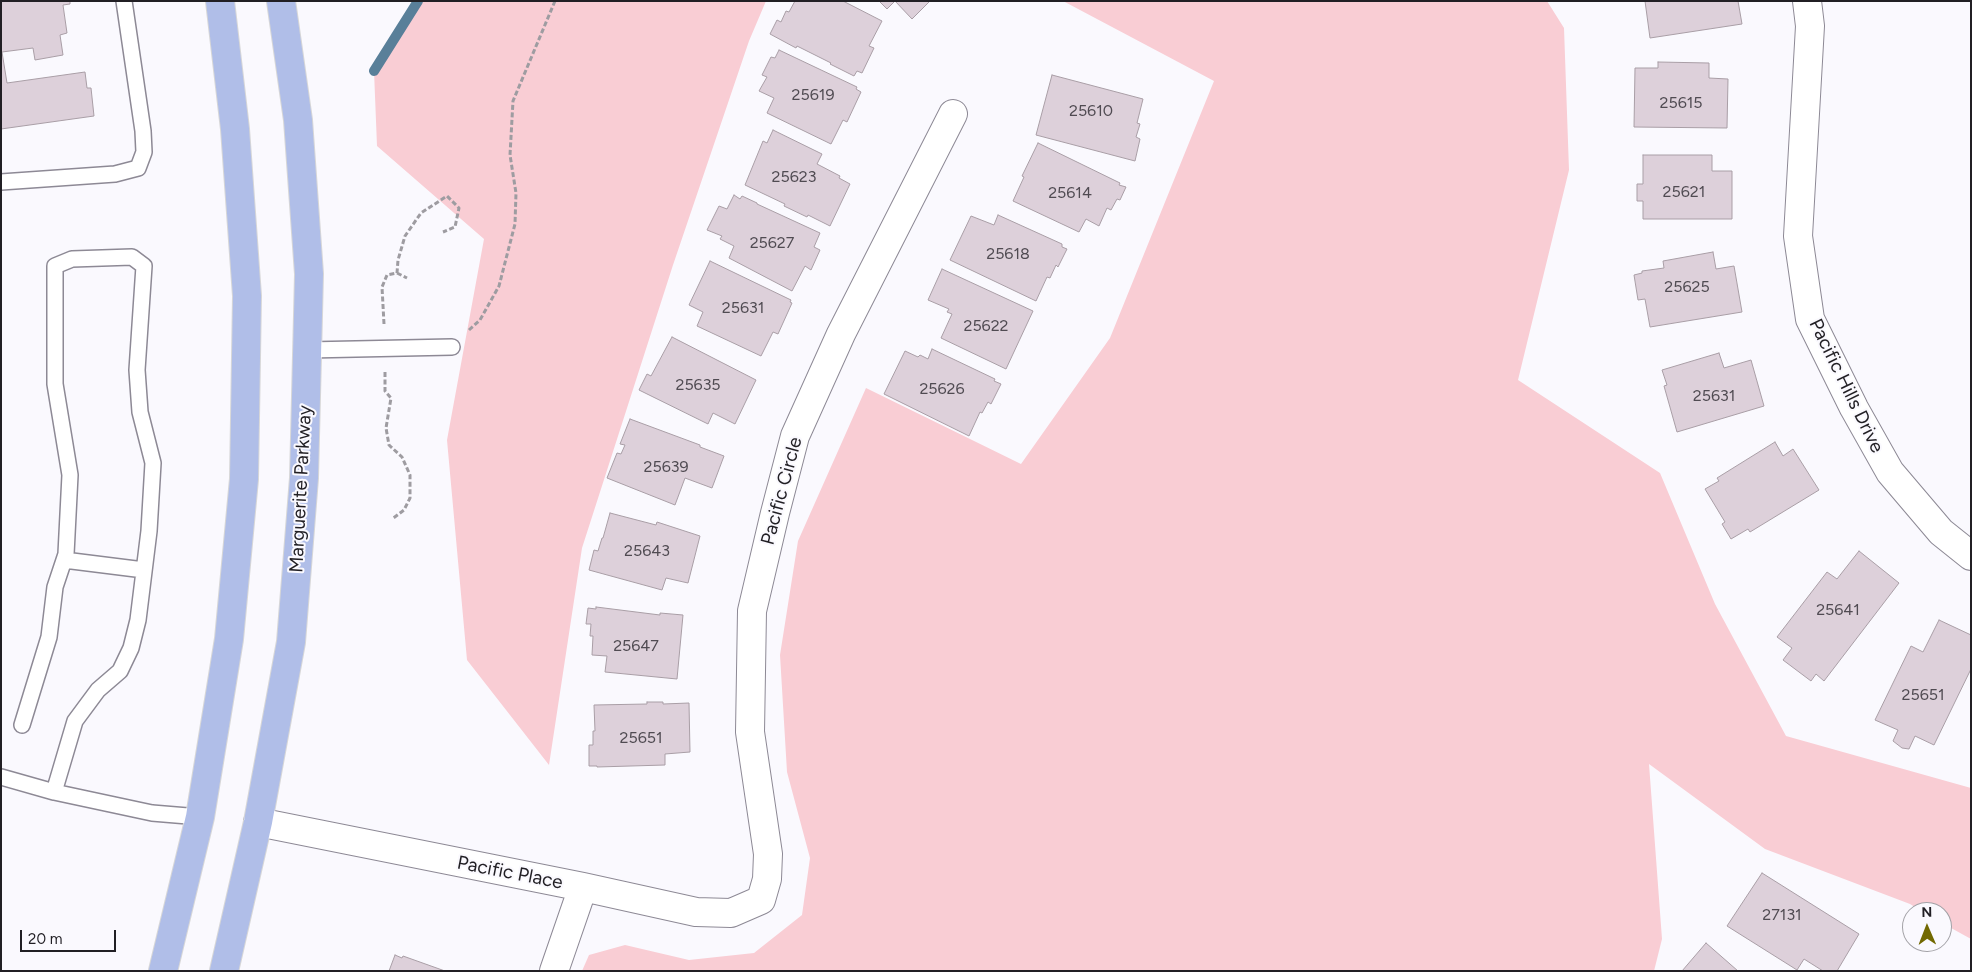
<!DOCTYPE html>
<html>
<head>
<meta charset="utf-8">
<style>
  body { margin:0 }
  #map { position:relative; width:1972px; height:972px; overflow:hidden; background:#faf9fe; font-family:Figtree,sans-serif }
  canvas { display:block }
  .frame { position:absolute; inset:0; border:2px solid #211f24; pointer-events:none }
  .north { position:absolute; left:1902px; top:902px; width:50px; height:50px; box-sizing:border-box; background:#faf9fe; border:1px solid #a3a2a7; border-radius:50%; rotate:359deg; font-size:14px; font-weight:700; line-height:20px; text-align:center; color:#211f24 }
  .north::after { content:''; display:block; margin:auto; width:18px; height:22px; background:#726901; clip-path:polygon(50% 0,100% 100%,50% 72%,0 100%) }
  .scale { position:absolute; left:20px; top:930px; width:96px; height:22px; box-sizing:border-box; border:2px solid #211f24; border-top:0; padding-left:6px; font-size:15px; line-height:18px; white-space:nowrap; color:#211f24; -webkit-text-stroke:4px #faf9fe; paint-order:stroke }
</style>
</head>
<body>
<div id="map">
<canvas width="1972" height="972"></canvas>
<div class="frame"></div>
<div class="north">N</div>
<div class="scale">20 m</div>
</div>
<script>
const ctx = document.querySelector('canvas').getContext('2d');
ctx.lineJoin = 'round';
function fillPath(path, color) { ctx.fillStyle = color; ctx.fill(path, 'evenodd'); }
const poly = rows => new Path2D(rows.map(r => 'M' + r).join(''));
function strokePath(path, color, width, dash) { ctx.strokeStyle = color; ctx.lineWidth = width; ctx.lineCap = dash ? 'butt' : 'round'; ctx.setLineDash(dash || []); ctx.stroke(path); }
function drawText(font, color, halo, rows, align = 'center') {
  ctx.font = font + ' Figtree,sans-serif'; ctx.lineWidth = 4; ctx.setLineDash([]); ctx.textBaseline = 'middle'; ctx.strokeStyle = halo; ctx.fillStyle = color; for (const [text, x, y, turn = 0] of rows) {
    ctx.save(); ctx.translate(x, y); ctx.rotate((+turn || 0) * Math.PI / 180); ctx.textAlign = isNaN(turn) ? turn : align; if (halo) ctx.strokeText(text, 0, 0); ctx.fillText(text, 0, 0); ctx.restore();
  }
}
fillPath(poly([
  [418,1,766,1,749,41,673,265,582,548,549,765,467,660,447,440,484,239,377,146,374,71],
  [1063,1,1547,1,1564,28,1569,170,1518,380,1660,473,1715,604,1786,736,1971,788,1971,939,1942,923,1942,912,1923,912,1910,904,1765,849,1649,764,1662,939,1654,971,582,971,589,955,625,945,689,960,754,953,802,915,810,858,787,772,780,655,798,541,866,388,1021,464,1110,338,1214,81]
]), '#f9cdd4');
strokePath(poly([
  [374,71,418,1]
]), '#597f99', 10);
const building = poly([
  [1,1,70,1,70,4,63,5,67,33,60,35,63,55,35,60,33,48,2,52,7,83,85,72,87,88,91,88,94,116,1,129,1,1],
  [795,1,843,1,882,21,869,46,874,48,862,73,857,71,854,76,830,64,831,63,797,46,796,48,770,34,777,20,781,22,786,11,789,12,795,1],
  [879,1,930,1,912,19,895,1,887,9,879,1],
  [1645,1,1738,1,1742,24,1650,38,1645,1],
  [779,50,857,87,856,89,861,92,847,122,843,120,831,144,767,113,774,98,759,91,767,77,762,75,771,57,775,58,779,50],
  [1658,62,1709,63,1709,78,1728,79,1727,128,1634,127,1635,68,1658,68,1658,62],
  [1052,75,1143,99,1137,123,1140,124,1136,137,1140,139,1135,161,1036,135,1052,75],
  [773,130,822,154,817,164,840,176,839,178,850,184,830,226,808,215,807,217,784,206,785,204,745,185,763,141,767,143,773,130],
  [1038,143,1120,183,1119,185,1126,187,1120,200,1117,199,1111,210,1107,208,1099,226,1086,219,1079,232,1013,201,1024,177,1022,176,1038,143],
  [1643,155,1712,155,1712,171,1732,171,1732,219,1643,219,1643,201,1637,201,1637,184,1643,184,1643,155],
  [734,195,740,199,742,196,757,203,757,204,820,233,814,247,820,250,811,270,805,266,792,291,729,258,734,246,720,239,722,236,707,230,719,206,727,209,734,195],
  [998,215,1062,244,1062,247,1067,249,1058,267,1056,265,1050,278,1047,277,1036,301,950,260,971,216,994,225,998,215],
  [1713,252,1716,269,1734,266,1742,312,1650,327,1645,299,1638,300,1634,275,1642,273,1642,271,1664,268,1663,261,1713,252],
  [710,261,791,300,790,302,792,303,778,334,773,332,761,356,697,326,703,312,689,305,710,261],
  [942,269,1033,311,1006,369,941,338,952,314,947,312,949,309,928,300,942,269],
  [672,337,756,380,735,424,713,413,708,424,639,390,647,374,651,376,672,337],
  [932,349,995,379,994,381,1001,384,991,404,988,402,982,413,980,412,969,436,884,394,905,351,918,357,920,355,928,359,932,349],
  [1719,353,1724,368,1751,360,1764,406,1677,432,1664,386,1667,385,1662,370,1719,353],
  [630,419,700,445,700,447,724,456,712,488,685,478,675,505,607,478,617,453,621,454,625,445,620,444,630,419],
  [1775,442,1783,456,1793,449,1819,490,1750,532,1748,529,1731,539,1722,524,1725,522,1705,489,1719,481,1717,478,1775,442],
  [610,513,656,525,657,522,700,536,688,583,666,578,662,590,589,570,594,550,598,551,602,538,603,538,610,513],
  [1859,551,1899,583,1824,681,1816,674,1811,681,1783,660,1792,648,1777,637,1827,572,1837,579,1859,551],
  [596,607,660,615,660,613,683,615,677,679,605,672,607,656,592,655,593,636,590,636,591,624,586,624,588,608,596,609,596,607],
  [1939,620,1971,635,1971,669,1934,745,1915,736,1909,749,1902,748,1893,741,1898,730,1875,720,1911,646,1923,652,1939,620],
  [647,702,663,702,663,704,689,703,690,752,665,754,665,765,597,767,597,766,589,766,589,745,593,745,593,731,595,731,594,705,647,704,647,702],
  [1762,873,1859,934,1837,971,1823,971,1804,959,1797,970,1727,926,1762,873],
  [1706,943,1738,971,1682,971,1706,943],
  [395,955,402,958,403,956,445,971,389,971,395,955]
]);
fillPath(building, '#ddd0da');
strokePath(building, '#a99ea6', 1);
const service = poly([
  [1,182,115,174,138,168,144,152,143,131,124,1],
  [308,350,452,347],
  [64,560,144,570],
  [22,725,49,637,55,587,66,554,70,475,55,384,55,266,72,259,132,257,144,266,137,370,140,412,153,463,149,531,138,620,131,648,120,671,98,690,75,721,54,792],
  [1,777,54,792,152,813,200,817]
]);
const minor = poly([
  [258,822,583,887,696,912,731,913,761,900,767,879,768,854,750,732,752,611,775,513,795,436,841,334,953,114],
  [554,971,583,887]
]);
const tertiary = poly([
  [1807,1,1810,26,1798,236,1810,319,1854,408,1890,472,1941,532,1971,556]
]);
const primary = poly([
  [163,971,200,817,229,639,244,479,247,296,235,129,220,1],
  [224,971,258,822,291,642,304,478,309,274,298,120,281,1]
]);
strokePath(service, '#8d8995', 18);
strokePath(minor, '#8d8995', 30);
strokePath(tertiary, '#8d8995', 30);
strokePath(primary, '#d7d7d8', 30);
strokePath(poly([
  [397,273,407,278],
  [384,324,382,287,387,275,397,273,398,260,405,236,421,213,447,196,459,208,455,227,443,232],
  [469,330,480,320,499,286,515,224,516,193,510,155,513,101,555,1],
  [385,372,385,391,391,398,386,428,389,445,402,457,410,475,410,498,404,510,392,519]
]), '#9e9ca1', 3, [5, 2.5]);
strokePath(service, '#fff', 15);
strokePath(minor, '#fff', 28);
strokePath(tertiary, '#fff', 28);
strokePath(primary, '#b0bee8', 28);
drawText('16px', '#504b52', null, [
  ["25619",813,95],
  ["25615",1681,103],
  ["25610",1091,111],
  ["25623",794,177],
  ["25621",1684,192],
  ["25614",1070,193],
  ["25627",772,243],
  ["25618",1008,254],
  ["25625",1687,287],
  ["25631",743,308],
  ["25622",986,326],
  ["25635",698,385],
  ["25626",942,389],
  ["25631",1714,396],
  ["25639",666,467],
  ["25643",647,551],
  ["25641",1838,610],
  ["25647",636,646],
  ["25651",1923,695],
  ["25651",641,738],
  ["27131",1782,915]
]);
drawText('19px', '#211f24', '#faf9fe', [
  ["Pacific Hills Drive",1846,386,64],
  ["Marguerite Parkway",301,489,-87],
  ["Pacific Circle",782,491,-75],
  ["Pacific Place",510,873,11]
]);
</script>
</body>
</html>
